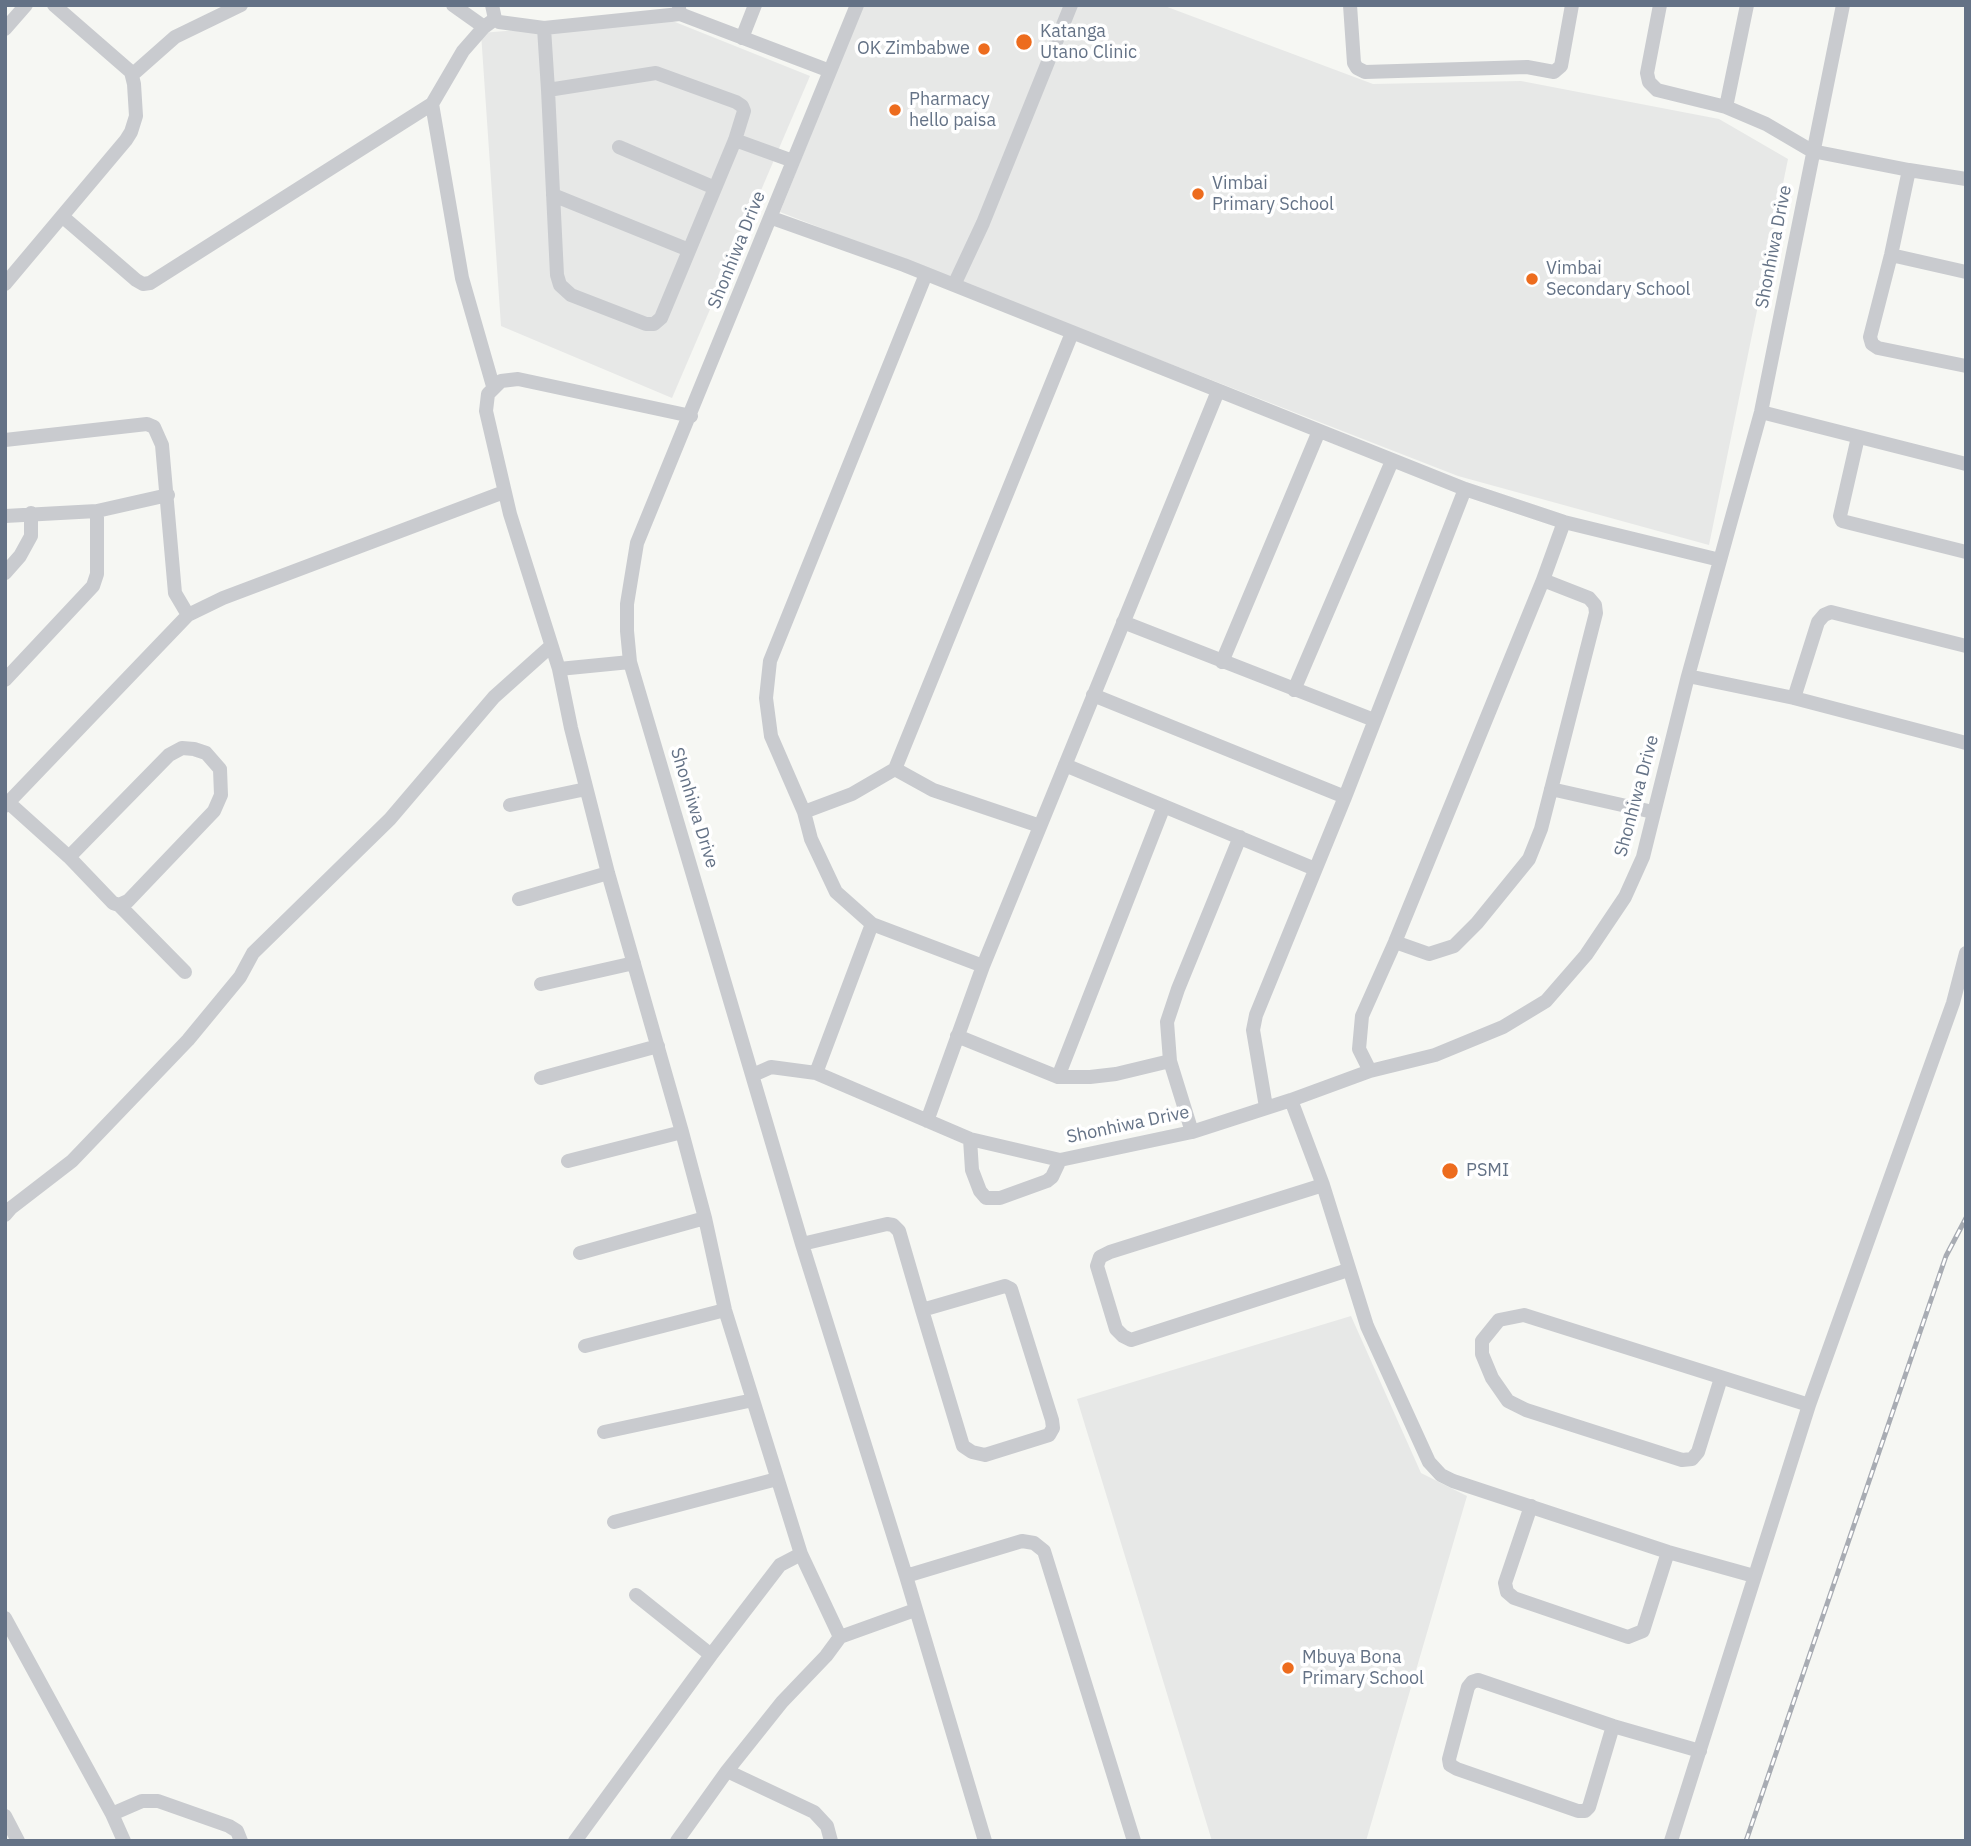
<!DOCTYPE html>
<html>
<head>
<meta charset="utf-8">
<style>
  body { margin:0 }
  #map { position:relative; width:1971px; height:1846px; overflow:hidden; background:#f6f7f3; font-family:"IBM Plex Sans",sans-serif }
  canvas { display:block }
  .frame { position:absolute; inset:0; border:7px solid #647286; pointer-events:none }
</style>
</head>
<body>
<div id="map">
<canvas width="1971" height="1846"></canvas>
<div class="frame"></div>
</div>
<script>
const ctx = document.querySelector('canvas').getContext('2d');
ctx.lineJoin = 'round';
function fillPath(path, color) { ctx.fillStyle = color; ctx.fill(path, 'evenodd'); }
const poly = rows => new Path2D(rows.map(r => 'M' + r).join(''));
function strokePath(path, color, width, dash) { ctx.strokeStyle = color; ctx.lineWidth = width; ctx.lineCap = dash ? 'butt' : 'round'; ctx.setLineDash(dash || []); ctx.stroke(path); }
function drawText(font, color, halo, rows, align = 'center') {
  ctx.font = font + ' "IBM Plex Sans",sans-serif'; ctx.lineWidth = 7; ctx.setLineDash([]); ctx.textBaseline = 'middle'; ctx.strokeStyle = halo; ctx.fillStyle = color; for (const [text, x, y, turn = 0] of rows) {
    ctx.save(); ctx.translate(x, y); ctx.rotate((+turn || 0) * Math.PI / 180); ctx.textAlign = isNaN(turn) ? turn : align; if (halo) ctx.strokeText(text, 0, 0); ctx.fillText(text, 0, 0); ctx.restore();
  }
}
fillPath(poly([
  [863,5,1162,5,1373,84,1521,81,1719,119,1788,159,1709,545,1458,476,780,212],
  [665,18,810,76,672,398,501,326,481,33],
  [1351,1316,1421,1473,1467,1496,1366,1841,1212,1841,1077,1399]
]), '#e7e8e7');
strokePath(poly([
  [453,5,484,27],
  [492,5,495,19,499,22,544,28,680,14],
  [857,5,637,543,627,604,627,631,630,662,802,1244,906,1576,985,1841],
  [1350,5,1354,63,1357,68,1365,72,1527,67,1554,72,1561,66,1572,5],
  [1660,5,1647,73,1649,82,1657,90,1726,107,1766,124,1812,151,1909,170,1891,255,1870,337,1872,344,1878,348,1966,366],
  [679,8,680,14,830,71],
  [544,28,548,90,656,73,736,102,742,106,744,111,735,140,661,318,654,324,646,324,571,295,560,285,557,275,548,90],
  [5,29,26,5],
  [742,38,755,5],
  [132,75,175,37,241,5],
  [432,104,462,278,493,386],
  [1726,107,1747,5],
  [735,140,793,161],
  [619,147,715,188],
  [1909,170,1966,179],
  [553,195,689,250],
  [63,217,136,280,143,284,150,283,432,104,463,51,484,27,495,19],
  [772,218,904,265,1465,489,1564,522,1720,560],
  [1891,255,1966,272],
  [5,284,126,140,131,132,136,116,134,84,131,72,54,5],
  [954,285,983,223,1071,5],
  [1761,412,1966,464],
  [1858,437,1840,516,1842,521,1966,552],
  [5,440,147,424,154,427,162,445,175,593,188,615],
  [5,516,97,511,168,495],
  [5,573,20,556,31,536,31,513],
  [1123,622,1374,720],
  [630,662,559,669,571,728,608,873,682,1132,705,1218,725,1310,801,1554,840,1637,915,1610],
  [1222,662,1319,431],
  [559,669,510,514,486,411,488,394,501,381,518,379,691,416],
  [1688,676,1794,698,1966,743],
  [5,680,93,586,97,574,97,511],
  [1294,690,1392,461],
  [1093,695,1345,797],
  [1794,698,1818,622,1824,615,1831,612,1966,646],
  [1065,765,1315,869],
  [895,769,933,790,1040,826],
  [1551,789,1653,812],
  [9,803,69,857,113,903,119,905,128,901,214,811,221,795,220,769,206,753,194,749,182,748,169,755,69,857],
  [510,805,586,789],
  [5,806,188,615,223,598,504,492],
  [804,812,771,736,766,698,770,661,926,274],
  [519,899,608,873],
  [119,905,185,972],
  [1395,942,1429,954,1454,946,1477,923,1529,859,1541,829,1596,613,1595,605,1589,598,1543,580],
  [983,966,872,924,836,892,811,839,804,812,852,794,895,769,1072,333],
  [541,984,634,963],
  [957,1036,1058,1077,1090,1077,1116,1074,1170,1061],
  [1370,1071,1359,1049,1362,1016,1395,942,1543,580,1564,522],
  [816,1073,872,924],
  [753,1075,771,1067,816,1073,970,1139,1060,1160,1192,1132,1291,1100,1370,1071,1435,1055,1503,1027,1546,1001,1586,955,1625,897,1643,857,1688,676,1761,412,1843,5],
  [1058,1077,1164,806],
  [541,1078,658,1046],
  [1291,1100,1323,1185,1367,1326,1429,1462,1441,1475,1453,1481,1668,1552,1754,1576],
  [1266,1107,1253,1030,1256,1015,1345,797,1465,489],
  [927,1121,983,966,1218,391],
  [1192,1132,1170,1061,1167,1022,1178,989,1240,837],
  [970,1139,972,1170,980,1191,986,1198,1000,1198,1047,1181,1052,1177,1060,1160],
  [568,1161,682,1132],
  [1323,1185,1110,1252,1100,1257,1097,1266,1116,1329,1123,1336,1131,1340,1348,1270],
  [5,1215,11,1208,72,1161,188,1040,240,977,253,953,390,819,494,697,551,646],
  [802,1244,887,1224,893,1225,899,1231,922,1310,963,1446,972,1452,985,1455,1049,1435,1053,1428,1052,1420,1011,1289,1005,1286,922,1310],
  [580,1253,705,1218],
  [585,1346,725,1310],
  [1721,1378,1698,1452,1692,1459,1682,1460,1526,1410,1508,1401,1492,1378,1482,1354,1482,1341,1499,1320,1524,1315,1809,1405],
  [604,1432,753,1400],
  [1531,1506,1505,1583,1507,1592,1514,1598,1628,1637,1643,1631,1668,1552],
  [614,1522,777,1479],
  [906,1576,1022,1541,1034,1543,1044,1551,1134,1841],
  [636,1595,711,1655],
  [5,1618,112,1814,124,1841],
  [1613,1726,1589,1807,1585,1811,1578,1811,1457,1769,1450,1765,1449,1759,1468,1687,1472,1682,1478,1680,1613,1726,1700,1751],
  [727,1771,814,1812,827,1826,831,1841],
  [112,1814,142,1801,158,1801,229,1826,237,1831,241,1841],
  [5,1816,18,1841],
  [575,1841,711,1655,780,1565,801,1554],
  [677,1841,727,1771,782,1702,826,1656,840,1637],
  [1671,1841,1809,1405,1953,1003,1966,953]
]), '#c9cbcf', 14);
const rail = poly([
  [1746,1841,1946,1256,1966,1218]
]);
strokePath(rail, '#a8acb3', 5);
strokePath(rail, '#fff', 2.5, [8]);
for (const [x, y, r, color] of [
  [1024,42,9,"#ed6c1e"],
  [984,49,7,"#ed6c1e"],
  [895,110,7,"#ed6c1e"],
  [1198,194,7,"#ed6c1e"],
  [1532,279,7,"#ed6c1e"],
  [1450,1171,9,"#ed6c1e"],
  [1288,1668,7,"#ed6c1e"]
]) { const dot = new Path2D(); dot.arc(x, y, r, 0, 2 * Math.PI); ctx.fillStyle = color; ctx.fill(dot); strokePath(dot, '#fff', 2.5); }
drawText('18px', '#647286', '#fff', [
  ["Katanga",1040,32],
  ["Utano Clinic",1040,53],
  ["OK Zimbabwe",970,49,"right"],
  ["Pharmacy",909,100],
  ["hello paisa",909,121],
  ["Vimbai",1212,184],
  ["Primary School",1212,205],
  ["Vimbai",1546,269],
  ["Secondary School",1546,290],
  ["PSMI",1466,1171],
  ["Mbuya Bona",1302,1658],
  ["Primary School",1302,1679]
], 'left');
drawText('18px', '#647286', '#fff', [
  ["Shonhiwa Drive",1774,247,-79],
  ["Shonhiwa Drive",737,250,-68],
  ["Shonhiwa Drive",1637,796,-75],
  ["Shonhiwa Drive",694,808,73],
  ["Shonhiwa Drive",1128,1125,-12]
]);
</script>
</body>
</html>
